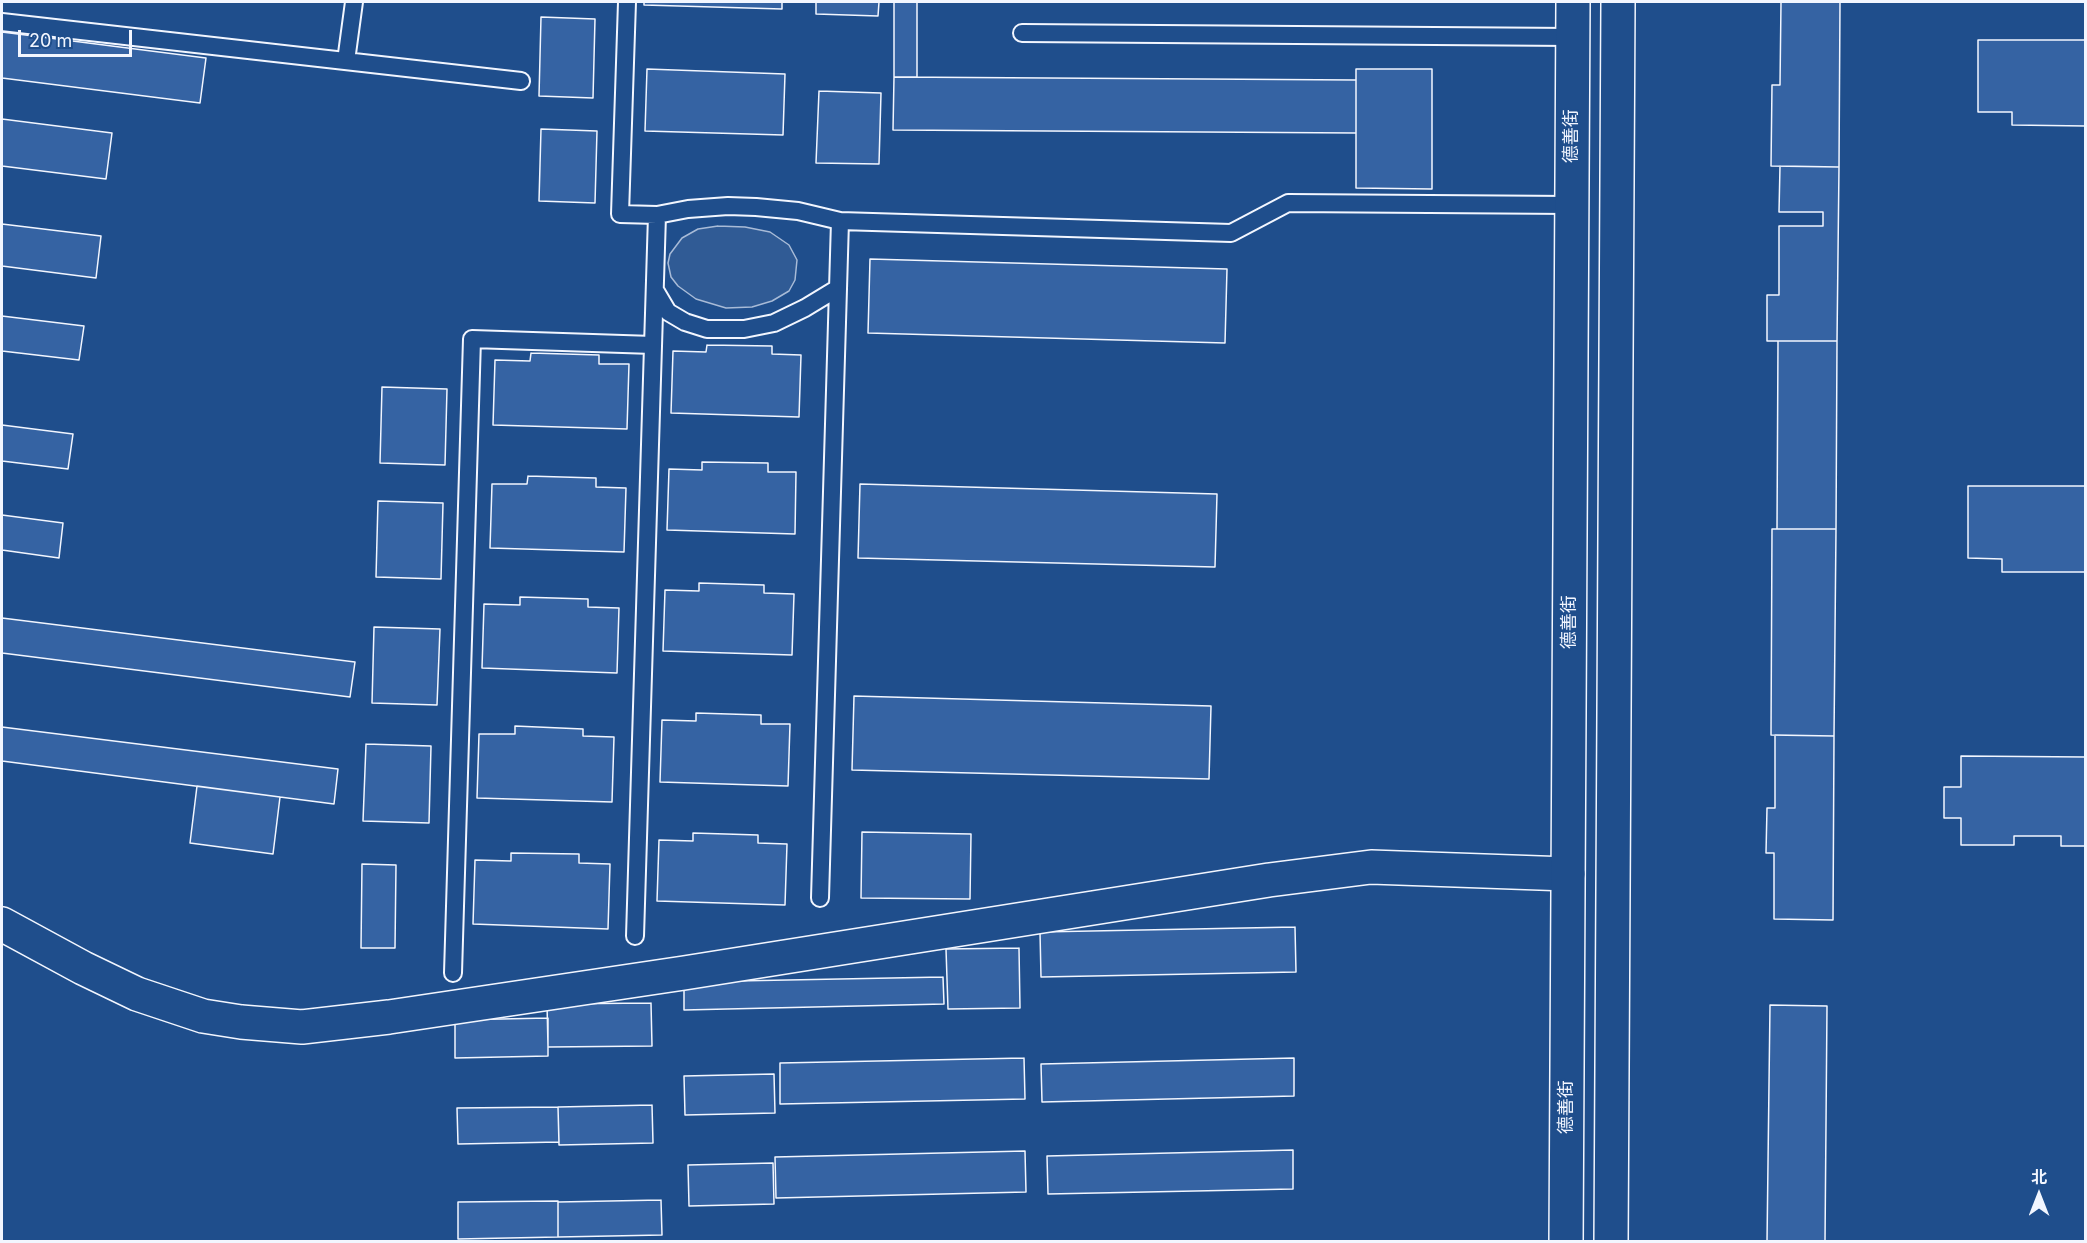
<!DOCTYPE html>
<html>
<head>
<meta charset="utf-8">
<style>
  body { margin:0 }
  #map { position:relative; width:2087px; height:1243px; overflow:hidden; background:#1f4e8c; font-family:Inter,"Noto Sans SC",sans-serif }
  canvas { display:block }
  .frame { position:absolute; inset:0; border:3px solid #f2f6ff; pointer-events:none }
  .north { position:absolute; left:2009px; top:1165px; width:60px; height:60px; -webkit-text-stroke:4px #1f4e8c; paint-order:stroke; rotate:0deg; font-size:16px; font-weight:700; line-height:24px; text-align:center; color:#f2f6ff }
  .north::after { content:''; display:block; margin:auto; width:21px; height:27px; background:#f2f6ff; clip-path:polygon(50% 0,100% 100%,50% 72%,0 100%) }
  .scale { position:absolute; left:18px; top:30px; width:114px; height:27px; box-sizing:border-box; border:3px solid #f2f6ff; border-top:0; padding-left:8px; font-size:18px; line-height:21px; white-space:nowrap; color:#f2f6ff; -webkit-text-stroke:4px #1f4e8c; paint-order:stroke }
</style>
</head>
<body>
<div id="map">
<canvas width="2087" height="1243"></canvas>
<div class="frame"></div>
<div class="north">北</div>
<div class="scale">20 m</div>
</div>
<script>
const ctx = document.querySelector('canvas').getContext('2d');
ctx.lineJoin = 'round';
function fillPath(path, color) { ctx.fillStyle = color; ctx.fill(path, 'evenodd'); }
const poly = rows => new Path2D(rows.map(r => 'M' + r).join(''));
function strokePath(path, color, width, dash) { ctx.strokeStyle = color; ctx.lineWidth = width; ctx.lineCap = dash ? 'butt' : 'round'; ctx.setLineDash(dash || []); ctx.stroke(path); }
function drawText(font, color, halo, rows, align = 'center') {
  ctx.font = font + ' Inter,"Noto Sans SC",sans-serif'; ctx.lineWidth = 4.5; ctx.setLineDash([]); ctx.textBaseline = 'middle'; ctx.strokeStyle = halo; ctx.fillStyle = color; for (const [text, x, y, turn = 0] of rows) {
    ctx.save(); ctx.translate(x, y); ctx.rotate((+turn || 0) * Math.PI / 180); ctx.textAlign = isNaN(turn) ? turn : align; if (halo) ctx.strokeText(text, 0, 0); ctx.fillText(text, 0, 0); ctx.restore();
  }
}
const built = poly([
  [718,226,745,227,770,232,789,245,797,260,795,280,789,291,772,301,752,307,726,308,696,299,678,286,671,277,668,263,670,254,682,238,698,229,718,226]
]);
fillPath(built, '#305b95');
strokePath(built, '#a8bbd7', 1.5);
const building = poly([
  [644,2,782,2,782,9,644,5,644,2],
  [816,2,879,2,878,16,816,14,816,2],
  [894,2,917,2,917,77,894,77,894,2],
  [1781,2,1840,2,1839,167,1771,166,1772,85,1780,85,1781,2],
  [541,17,595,19,593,98,539,96,541,17],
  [2,32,206,58,200,103,2,78,2,32],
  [1978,40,2086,40,2086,126,2012,125,2012,112,1978,112,1978,40],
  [647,69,785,74,783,135,645,131,647,69],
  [1356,69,1432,69,1432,189,1356,188,1356,69],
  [894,77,1356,80,1356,133,893,130,894,77],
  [819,91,881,93,879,164,816,163,819,91],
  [2,119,112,133,106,179,2,166,2,119],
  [541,129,597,131,595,203,539,201,541,129],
  [1780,166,1839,167,1837,341,1767,341,1767,295,1779,295,1779,226,1823,226,1823,212,1779,212,1780,166],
  [2,224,101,236,96,278,2,266,2,224],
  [870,259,1227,269,1225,343,868,333,870,259],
  [2,316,84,326,79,360,2,351,2,316],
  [1778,341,1837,341,1836,529,1777,529,1778,341],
  [707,345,772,346,772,354,801,355,799,417,671,413,673,351,706,352,707,345],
  [531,353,599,355,599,364,629,364,627,429,493,425,495,360,530,361,531,353],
  [382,387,447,389,445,465,380,463,382,387],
  [2,425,73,434,68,469,2,461,2,425],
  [702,462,768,463,768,472,796,472,795,534,667,530,669,469,702,470,702,462],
  [528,476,596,478,596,487,626,488,624,552,490,548,492,484,527,484,528,476],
  [860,484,1217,494,1215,567,858,558,860,484],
  [1968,486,2086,486,2086,572,2002,572,2002,559,1968,558,1968,486],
  [378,501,443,503,441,579,376,577,378,501],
  [2,515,63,523,59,558,2,550,2,515],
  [1772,529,1836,529,1834,736,1771,735,1772,529],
  [699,583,764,585,764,593,794,594,792,655,663,651,665,590,699,591,699,583],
  [520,597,588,599,588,607,619,608,617,673,482,668,484,604,520,605,520,597],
  [2,618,355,662,350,697,2,653,2,618],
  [374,627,440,629,437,705,372,703,374,627],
  [854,696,1211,706,1209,779,852,770,854,696],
  [696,713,761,715,761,724,790,724,788,786,660,782,662,720,696,721,696,713],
  [515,726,583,729,583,736,614,737,612,802,477,798,479,734,515,734,515,726],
  [2,727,338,769,334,804,2,761,2,727],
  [1775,735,1834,736,1833,920,1774,919,1774,853,1766,853,1767,808,1775,808,1775,735],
  [366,744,431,746,429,823,363,821,366,744],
  [1961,756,2086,757,2086,846,2061,846,2061,836,2014,836,2014,845,1961,845,1961,818,1944,818,1944,787,1961,787,1961,756],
  [197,786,280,797,273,854,190,843,197,786],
  [862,832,971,834,970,899,861,898,862,832],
  [693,833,758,835,758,843,787,844,785,905,657,901,659,840,693,841,693,833],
  [511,853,579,854,579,863,610,864,608,929,473,924,475,860,511,861,511,853],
  [362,864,396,865,395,948,361,948,362,864],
  [1295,927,1296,972,1041,977,1040,932,1295,927],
  [1019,948,1020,1008,948,1009,946,949,1019,948],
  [943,977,944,1004,684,1010,684,982,943,977],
  [651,1003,652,1046,548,1047,547,1004,651,1003],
  [1770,1005,1827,1006,1825,1242,1767,1242,1770,1005],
  [548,1018,548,1056,455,1058,455,1020,548,1018],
  [1024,1058,1025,1099,780,1104,780,1063,1024,1058],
  [1294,1058,1294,1096,1042,1102,1041,1064,1294,1058],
  [774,1074,775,1113,685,1115,684,1076,774,1074],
  [652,1105,653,1143,559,1145,558,1107,652,1105],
  [558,1107,559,1142,458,1144,457,1108,558,1107],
  [1293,1150,1293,1189,1048,1194,1047,1156,1293,1150],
  [1025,1151,1026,1192,776,1198,775,1157,1025,1151],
  [773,1163,774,1204,689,1206,688,1165,773,1163],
  [661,1200,662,1235,558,1237,558,1202,661,1200],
  [558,1201,558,1237,458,1239,458,1202,558,1201]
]);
fillPath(building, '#3563a3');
strokePath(building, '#f2f6ff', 1.5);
const service = poly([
  [627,2,620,214,657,215,688,209,728,206,756,207,798,211,840,221,1231,233,1288,203,1571,205],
  [2,22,521,81],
  [1022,33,1572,37],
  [346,61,354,2],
  [655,290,668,312,685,322,707,329,744,329,774,323,805,308,838,288],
  [820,898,840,221],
  [635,936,657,215],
  [453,973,472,339,653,345]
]);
const minor = poly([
  [2,924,83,968,137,994,203,1016,241,1022,302,1027,389,1017,684,973,1269,880,1371,867,1568,874]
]);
const primary = poly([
  [1566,1242,1573,2],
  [1611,1242,1618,2]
]);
strokePath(service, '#f2f6ff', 20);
strokePath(minor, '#f2f6ff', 36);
strokePath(primary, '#f2f6ff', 36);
strokePath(service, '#1f4e8c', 16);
strokePath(minor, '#1f4e8c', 33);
strokePath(primary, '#1f4e8c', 33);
drawText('18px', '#f2f6ff', '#1f4e8c', [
  ["德善街",1572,136,-90],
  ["德善街",1570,622,-90],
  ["德善街",1567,1107,-90]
]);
</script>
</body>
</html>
